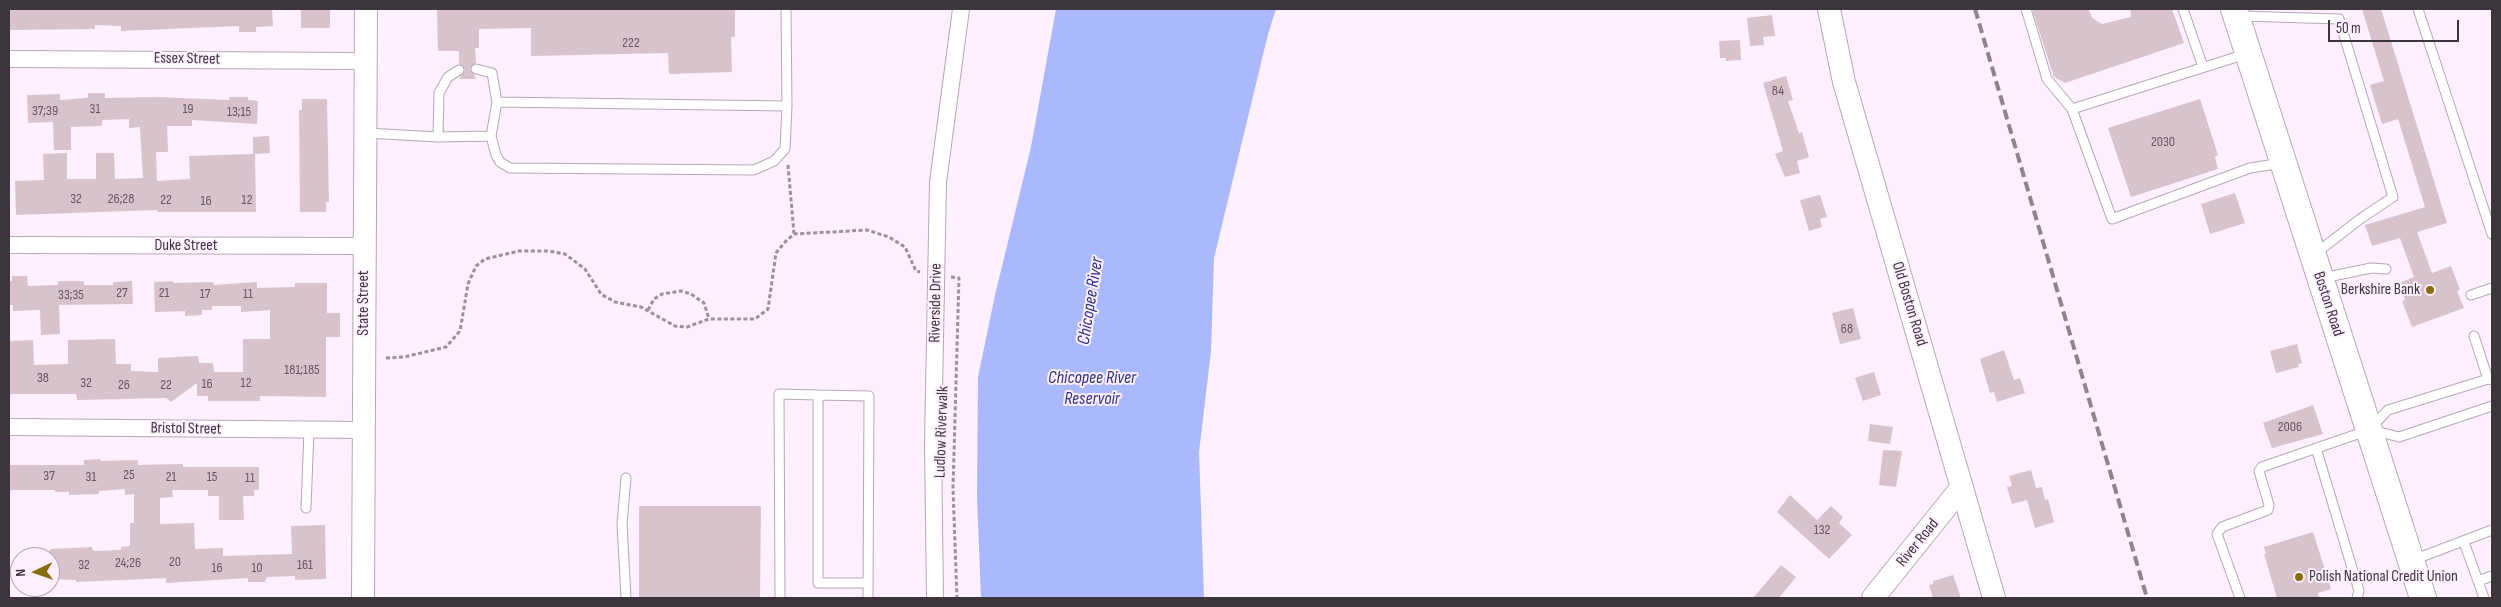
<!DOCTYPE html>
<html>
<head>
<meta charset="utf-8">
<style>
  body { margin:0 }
  #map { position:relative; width:2501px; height:607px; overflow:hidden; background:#fef0fe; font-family:"Sofia Sans Condensed",sans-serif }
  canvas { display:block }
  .frame { position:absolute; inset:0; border:10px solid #3c353c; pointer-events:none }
  .north { position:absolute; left:10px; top:547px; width:50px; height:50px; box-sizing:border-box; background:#fef0fe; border:1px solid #b0a5b0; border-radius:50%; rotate:267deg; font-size:14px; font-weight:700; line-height:20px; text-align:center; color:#3c353c }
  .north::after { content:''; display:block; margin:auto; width:18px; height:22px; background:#876c0a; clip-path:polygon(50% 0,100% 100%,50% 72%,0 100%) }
  .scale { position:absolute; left:2328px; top:20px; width:131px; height:22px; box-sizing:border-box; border:2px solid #3c353c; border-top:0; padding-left:6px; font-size:15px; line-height:18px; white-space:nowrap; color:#3c353c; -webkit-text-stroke:4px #fef0fe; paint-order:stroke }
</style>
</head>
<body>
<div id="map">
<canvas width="2501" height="607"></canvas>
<div class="frame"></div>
<div class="north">N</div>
<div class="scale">50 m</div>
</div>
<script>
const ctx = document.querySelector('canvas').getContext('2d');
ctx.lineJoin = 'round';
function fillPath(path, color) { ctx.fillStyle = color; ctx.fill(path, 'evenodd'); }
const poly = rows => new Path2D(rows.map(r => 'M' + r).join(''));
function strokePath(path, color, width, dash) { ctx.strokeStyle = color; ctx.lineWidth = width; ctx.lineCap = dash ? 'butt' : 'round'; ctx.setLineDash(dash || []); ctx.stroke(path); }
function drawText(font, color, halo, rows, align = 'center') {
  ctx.font = font + ' "Sofia Sans Condensed",sans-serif'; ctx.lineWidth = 4; ctx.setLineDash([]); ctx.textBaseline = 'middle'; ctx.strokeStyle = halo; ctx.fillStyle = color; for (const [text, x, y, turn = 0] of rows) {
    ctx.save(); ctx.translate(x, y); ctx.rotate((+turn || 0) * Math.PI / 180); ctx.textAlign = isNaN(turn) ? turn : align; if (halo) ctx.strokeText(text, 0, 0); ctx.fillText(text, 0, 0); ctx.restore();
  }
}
fillPath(poly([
  [1056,9,1276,9,1268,34,1214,258,1211,351,1199,452,1204,598,981,598,977,498,978,377,995,295,1031,147]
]), '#aab8fe');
fillPath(poly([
  [9,9,272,9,273,26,256,27,256,32,239,32,239,26,121,31,121,26,95,25,95,29,9,30],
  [301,9,330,9,330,28,301,28],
  [437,9,735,9,735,37,731,37,732,72,669,74,668,53,531,56,531,28,479,29,479,48,475,48,476,63,470,68,476,79,459,79,465,70,459,64,459,51,438,51],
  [2032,9,2089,9,2092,18,2102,24,2131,17,2130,9,2172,9,2184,43,2065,83,2054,77],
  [2362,9,2381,9,2447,223,2417,232,2432,273,2451,266,2460,290,2457,291,2464,308,2412,327,2402,301,2405,300,2399,283,2414,277,2400,238,2372,246,2365,225,2425,207,2398,119,2382,124,2370,85,2384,81],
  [1772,15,1775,36,1763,37,1764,45,1750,46,1747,18],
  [1740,40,1741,60,1726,61,1726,58,1720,58,1719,41],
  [1786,76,1793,100,1788,101,1799,133,1802,132,1809,157,1797,161,1800,173,1785,177,1775,154,1783,151,1763,83],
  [88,93,105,93,105,98,156,97,229,100,229,97,248,97,248,100,258,101,257,124,192,120,192,126,167,126,168,152,156,152,157,181,190,179,189,156,253,154,253,137,269,136,270,153,255,154,256,212,157,212,157,210,16,215,15,181,44,180,43,154,67,153,67,179,96,179,96,153,114,153,115,179,143,178,140,127,129,128,129,119,102,120,102,126,71,127,71,150,54,150,53,122,28,123,27,95,60,94,60,100,86,98,88,97],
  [302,99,327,99,329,202,326,202,326,212,300,212,299,110,302,110],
  [2200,99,2218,155,2215,157,2218,169,2131,197,2108,128],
  [2235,193,2245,223,2210,234,2201,204],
  [1820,195,1827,217,1820,219,1822,227,1809,231,1800,200],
  [12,276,27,276,28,286,58,285,58,281,84,281,84,285,113,285,113,282,132,281,133,304,59,305,60,334,41,335,40,310,13,311,13,305,9,305,9,281,12,281],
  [173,281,173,283,213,282,214,285,257,282,257,288,295,287,295,283,327,283,327,313,340,313,340,337,326,337,326,397,260,396,260,401,208,401,208,396,197,396,197,383,171,402,166,398,77,400,76,394,9,394,9,341,33,340,34,365,68,364,68,340,115,339,116,364,131,364,131,371,158,372,158,358,198,356,199,363,213,363,214,372,243,372,243,339,270,339,270,310,241,312,241,306,212,306,212,310,202,310,202,315,185,316,185,311,155,312,154,282],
  [1853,308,1861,339,1840,344,1832,313],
  [2297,344,2302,363,2298,364,2299,367,2276,373,2270,351],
  [2004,350,2014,380,2020,378,2025,393,1997,402,1994,392,1990,393,1980,359],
  [1874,372,1881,395,1863,401,1855,378],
  [2313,405,2323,434,2272,448,2263,423],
  [1870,424,1893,427,1890,444,1868,441],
  [1883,450,1902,451,1896,487,1879,485],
  [100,459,101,461,138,460,138,465,183,464,183,467,259,467,259,490,254,490,254,496,243,496,244,520,219,520,219,496,208,496,208,490,172,490,173,497,160,498,160,524,194,523,195,549,223,548,223,556,292,554,291,526,325,525,326,579,295,580,295,576,267,577,265,582,248,582,248,578,166,583,166,578,76,582,76,580,50,579,50,549,92,547,93,551,121,550,121,547,130,546,130,523,134,523,134,494,125,495,125,489,99,491,99,494,69,495,69,492,55,492,55,490,9,490,9,465,84,465,84,460],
  [2031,470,2036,488,2042,487,2045,500,2048,499,2054,522,2035,528,2027,500,2012,504,2007,487,2012,486,2009,476],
  [1790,495,1817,520,1831,506,1843,517,1839,523,1852,535,1829,559,1777,512],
  [639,506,761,506,760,598,639,598],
  [2313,532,2331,589,2318,593,2319,598,2277,598,2264,554,2266,554,2264,547],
  [1781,565,1796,577,1779,598,1753,598],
  [1953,575,1961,598,1933,598,1929,585,1933,584,1933,581]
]), '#d8c2cb');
const lane = poly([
  [786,9,787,106,785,149,774,161,754,170,510,168,500,162,496,155,491,136,497,102,787,106],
  [2026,9,2047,79,2072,109],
  [2183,9,2203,67],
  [2418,9,2492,234],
  [2240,16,2339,19,2393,197,2360,219,2315,254],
  [2246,54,2072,109,2112,219,2250,168,2282,163],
  [476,69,492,73,497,102],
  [366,133,438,137,491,136],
  [438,137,439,93,448,77,459,70],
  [2323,278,2371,268,2386,269],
  [2471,295,2492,288],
  [2474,336,2488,379],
  [2372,430,2399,437,2492,406],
  [2316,448,2359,591,2357,598],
  [306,508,309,430],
  [2464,542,2484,598],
  [2413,560,2492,530],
  [2478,581,2492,576],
  [868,583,818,583,818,395,869,396,868,598],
  [626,598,622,524,626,478],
  [780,598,779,394,818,395],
  [2240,598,2217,534,2222,527,2268,510,2269,505,2259,471,2262,467,2369,430,2388,410,2488,379,2492,380]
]);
const street = poly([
  [9,59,365,61],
  [9,245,364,246],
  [9,427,364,430],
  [935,598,933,443,938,182,961,9]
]);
const secondary = poly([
  [1829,9,1844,82,1994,598],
  [363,598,366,9],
  [1873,598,1962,487]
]);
const primary = poly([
  [2234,9,2423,598]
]);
strokePath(lane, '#b6a6b6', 11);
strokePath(street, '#b6a6b6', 18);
strokePath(secondary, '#b6a6b6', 24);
strokePath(primary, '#b6a6b6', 28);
strokePath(poly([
  [788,165,794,234],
  [951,277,959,278,953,488,957,598],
  [648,310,654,299,662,294,681,291,691,294,704,303,709,319],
  [386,358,404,357,446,347,460,331,468,284,476,266,485,259,519,251,548,251,565,254,585,269,601,294,615,302,641,307,675,326,687,327,709,319,755,319,768,309,776,253,785,242,794,234,867,230,889,237,905,247,916,271,920,272]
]), '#9b909b', 3, [4, 2.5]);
strokePath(lane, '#fff', 9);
strokePath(street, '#fff', 16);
strokePath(secondary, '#fff', 22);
strokePath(primary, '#fff', 26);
strokePath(poly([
  [1975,9,2147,598]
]), '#8e848e', 4, [10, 5]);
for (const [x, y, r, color] of [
  [2430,290,5,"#876c0a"],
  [2299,577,5,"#876c0a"]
]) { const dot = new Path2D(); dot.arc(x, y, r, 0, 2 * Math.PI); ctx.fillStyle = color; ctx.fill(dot); strokePath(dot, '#fef0fe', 2); }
drawText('14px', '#635860', null, [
  ["222",631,43],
  ["84",1778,91],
  ["31",95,109],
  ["19",188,109],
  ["37;39",45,111],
  ["13;15",239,112],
  ["2030",2163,142],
  ["32",76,199],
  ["26;28",121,199],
  ["22",166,200],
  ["12",247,200],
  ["16",206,201],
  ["27",122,293],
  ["21",164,293],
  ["17",205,294],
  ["11",248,294],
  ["33;35",71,295],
  ["68",1847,329],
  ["181;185",302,370],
  ["38",43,378],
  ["32",86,383],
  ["12",246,383],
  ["16",207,384],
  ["26",124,385],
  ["22",166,385],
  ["2006",2290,427],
  ["25",129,475],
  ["37",49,476],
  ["31",91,477],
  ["21",171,477],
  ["15",212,477],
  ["11",250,478],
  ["132",1822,530],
  ["20",175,562],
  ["24;26",128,563],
  ["32",84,565],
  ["161",305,565],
  ["16",217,568],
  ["10",257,568]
]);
drawText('16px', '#3c353c', '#fef0fe', [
  ["Essex Street",187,59,1],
  ["Duke Street",186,246],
  ["State Street",364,303,-90],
  ["Riverside Drive",936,303,-89],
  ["Old Boston Road",1909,304,73],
  ["Boston Road",2328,304,72],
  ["Bristol Street",186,429,1],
  ["Ludlow Riverwalk",942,432,-88],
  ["River Road",1918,543,-51]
]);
drawText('16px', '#3c353c', '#fef0fe', [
  ["Berkshire Bank",2420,290],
  ["Polish National Credit Union",2309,577,"left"]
], 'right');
drawText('italic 18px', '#2d3280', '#fef0fe', [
  ["Chicopee River",1091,301,-81],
  ["Chicopee River",1092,378],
  ["Reservoir",1092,399]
]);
</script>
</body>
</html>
